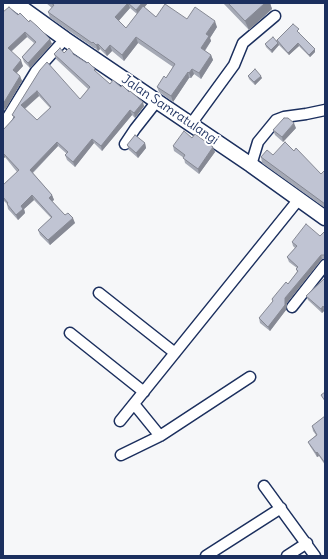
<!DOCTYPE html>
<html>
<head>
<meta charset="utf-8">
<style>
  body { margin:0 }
  #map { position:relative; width:328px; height:559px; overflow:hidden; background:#f6f7f9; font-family:Delius,sans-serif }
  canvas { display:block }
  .frame { position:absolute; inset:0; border:4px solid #1b2f5e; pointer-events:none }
</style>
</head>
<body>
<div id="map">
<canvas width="328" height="559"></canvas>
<div class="frame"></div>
</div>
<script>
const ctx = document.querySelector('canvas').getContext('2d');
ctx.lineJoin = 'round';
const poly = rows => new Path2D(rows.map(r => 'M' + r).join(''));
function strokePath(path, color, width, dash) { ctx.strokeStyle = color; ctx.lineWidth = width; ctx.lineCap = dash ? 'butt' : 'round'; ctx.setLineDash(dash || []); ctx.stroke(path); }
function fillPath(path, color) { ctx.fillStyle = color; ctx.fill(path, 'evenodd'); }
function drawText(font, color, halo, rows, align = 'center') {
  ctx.font = font + ' Delius,sans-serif'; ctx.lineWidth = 4; ctx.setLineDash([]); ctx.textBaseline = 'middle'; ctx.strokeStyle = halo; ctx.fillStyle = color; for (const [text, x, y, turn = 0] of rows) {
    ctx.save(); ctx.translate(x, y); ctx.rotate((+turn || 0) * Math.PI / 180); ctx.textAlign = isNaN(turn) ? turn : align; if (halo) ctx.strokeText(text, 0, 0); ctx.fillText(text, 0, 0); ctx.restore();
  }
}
const street = poly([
  [3,11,10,3],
  [191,124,234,65,243,43,275,16],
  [3,125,36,71,65,39],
  [125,144,135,129,157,101],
  [251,165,258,142,276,120,284,117,306,114,325,110],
  [99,293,175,353],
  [292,307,325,265],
  [70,333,144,392],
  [134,404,160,436],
  [120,421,299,199],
  [121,455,160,436,250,377],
  [264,486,315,556],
  [206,556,281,508],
  [287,556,307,543]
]);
const secondary = poly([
  [15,3,65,39,251,165,325,218]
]);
strokePath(street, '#1b2f5e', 13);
strokePath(secondary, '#1b2f5e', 17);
strokePath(street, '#fff', 10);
strokePath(secondary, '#fff', 14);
fillPath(poly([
  [46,3,148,3,144,7,156,17,187,19,217,27,210,38,211,41,205,51,211,55,213,60,201,79,194,74,191,78,189,78,173,102,159,92,157,87,166,78,173,67,138,43,124,61,112,51,107,56,100,49,98,51,95,48,94,48,50,18,48,12,52,8],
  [130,8,137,14,126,28,118,21],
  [223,3,270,3,272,9,249,30],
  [3,12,52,44,30,68,24,62,22,57,34,43,27,37,11,52,23,66,16,73,20,76,22,81,5,110,3,109],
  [300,32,299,33,315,52,310,57,299,46,289,55,279,45,272,53,266,47,265,44],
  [64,53,74,55,95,69,96,72,110,84,144,106,135,118,132,115,102,151,94,143,75,167,67,160,65,155,67,154,58,146,33,173,52,195,54,200,52,201,65,215,75,223,50,245,40,235,38,230,51,218,34,200,24,209,25,213,18,220,8,209,7,204,3,200,3,185,17,172,5,157,3,159,3,130,14,118,12,115,40,70,80,99,88,89,56,59,54,54],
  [39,96,50,108,37,120,25,109],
  [248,76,262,78,255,85,249,79],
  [296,128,283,142,275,135,273,130],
  [192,138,215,152,199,174,185,163,184,158,174,151,173,146],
  [145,143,146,148,138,158,129,150,127,145],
  [294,151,321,174,325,170,325,208,262,163,261,157],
  [325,231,325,259,322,259,287,303,286,310,270,331,260,323,259,318,273,302,272,299,288,284,297,272,296,269,297,268,289,262,287,257,295,248,293,246,292,242,320,236],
  [325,278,325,312,324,311,322,313,308,300,306,296],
  [325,416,325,465,319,456,317,457,310,446,308,442,316,435,313,431,312,426]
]), '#a5a9b5');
fillPath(poly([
  [128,3,130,8,117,23,115,17],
  [142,3,148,3,138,15,136,10],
  [265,3,270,3,272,9,249,30,245,21],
  [215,21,217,27,210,38,211,41,203,53,201,48,206,34],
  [25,32,27,37,9,53,8,48],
  [136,37,138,43,124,61,122,55],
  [50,39,52,44,30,68,28,63],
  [278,43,279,45,272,53,271,50],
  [298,43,299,46,289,55,288,53],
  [98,44,100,49,98,51,96,45],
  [110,45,112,51,107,56,105,51],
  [315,49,315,52,310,57,309,55],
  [211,55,213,60,201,79,199,73],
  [21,60,23,66,15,75,13,70],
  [192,69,194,74,191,78,189,73],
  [188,72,189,78,173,102,171,96],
  [20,76,22,81,5,110,3,104],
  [261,76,262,78,255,85,254,82],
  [37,91,39,96,23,110,21,105],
  [143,102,144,106,135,118,134,113],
  [130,110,132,115,102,151,101,146],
  [294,123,296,128,283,142,282,137],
  [92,139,94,143,75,167,73,162],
  [57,142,58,146,31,174,30,170],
  [145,143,146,148,138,158,136,153],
  [213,147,215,152,199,174,198,169],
  [3,153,5,157,3,159],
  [32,195,34,200,24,209,25,213,18,220,16,215,21,206],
  [52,195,54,200,51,202,49,198],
  [73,218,75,223,50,245,48,240],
  [321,255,322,259,287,303,286,310,270,331,268,327,285,298],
  [323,306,324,311,322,313,321,309],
  [317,452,319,456,317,457,316,453]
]), '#868994');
const building = poly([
  [51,3,128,3,115,17,126,28,143,6,156,17,165,4,187,19,195,7,215,21,206,34,209,36,201,48,211,55,199,73,192,69,189,73,188,72,171,96,157,87,164,76,166,78,175,64,136,37,122,55,110,45,105,51,98,44,96,45,93,42,92,43,48,12,54,5,51,3],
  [128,3,142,3,136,10,128,3],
  [228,3,265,3,245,21,228,3],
  [9,7,18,15,20,13,29,22,30,20,37,26,50,39,28,63,22,57,36,42,25,32,8,48,21,60,13,70,20,76,3,104,3,12,9,7],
  [293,24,299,29,297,31,315,49,309,55,298,43,288,53,277,40,293,24],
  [273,37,278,43,271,50,265,44,273,37],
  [60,48,64,53,69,48,73,53,73,54,87,63,88,62,95,69,94,70,110,84,113,80,121,87,122,85,129,92,130,91,143,102,134,113,130,110,101,146,92,139,73,162,65,155,68,152,57,142,30,170,52,195,49,198,65,215,68,213,73,218,48,240,38,230,52,217,32,195,21,206,23,209,16,215,7,204,8,203,3,197,3,185,19,170,3,153,3,130,15,117,12,115,40,70,47,62,80,99,90,87,54,54,60,48],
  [37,91,51,107,37,120,21,105,37,91],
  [255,69,261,76,254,82,248,76,255,69],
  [284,118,288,118,294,123,282,137,273,130,284,118],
  [184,131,192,138,195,134,213,147,198,169,183,158,185,155,173,146,184,131],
  [135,135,145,143,136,153,127,145,135,135],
  [285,142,294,151,296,148,321,174,325,170,325,204,261,157,267,150,273,155,285,142],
  [306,224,320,236,325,231,325,255,321,255,285,298,285,305,268,327,259,318,273,301,272,299,286,282,288,284,298,271,296,269,298,267,287,257,297,246,292,242,306,224],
  [325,278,325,309,323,306,321,309,306,296,325,278],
  [325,392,325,401,321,395,325,392],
  [325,416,325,463,317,452,316,453,308,442,317,435,312,426,325,416]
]);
fillPath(building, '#c0c4d3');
strokePath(building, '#868994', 1);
drawText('13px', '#1b2f5e', '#fff', [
  ["Jalan Samratulangi",170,110,34]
]);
</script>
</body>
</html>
